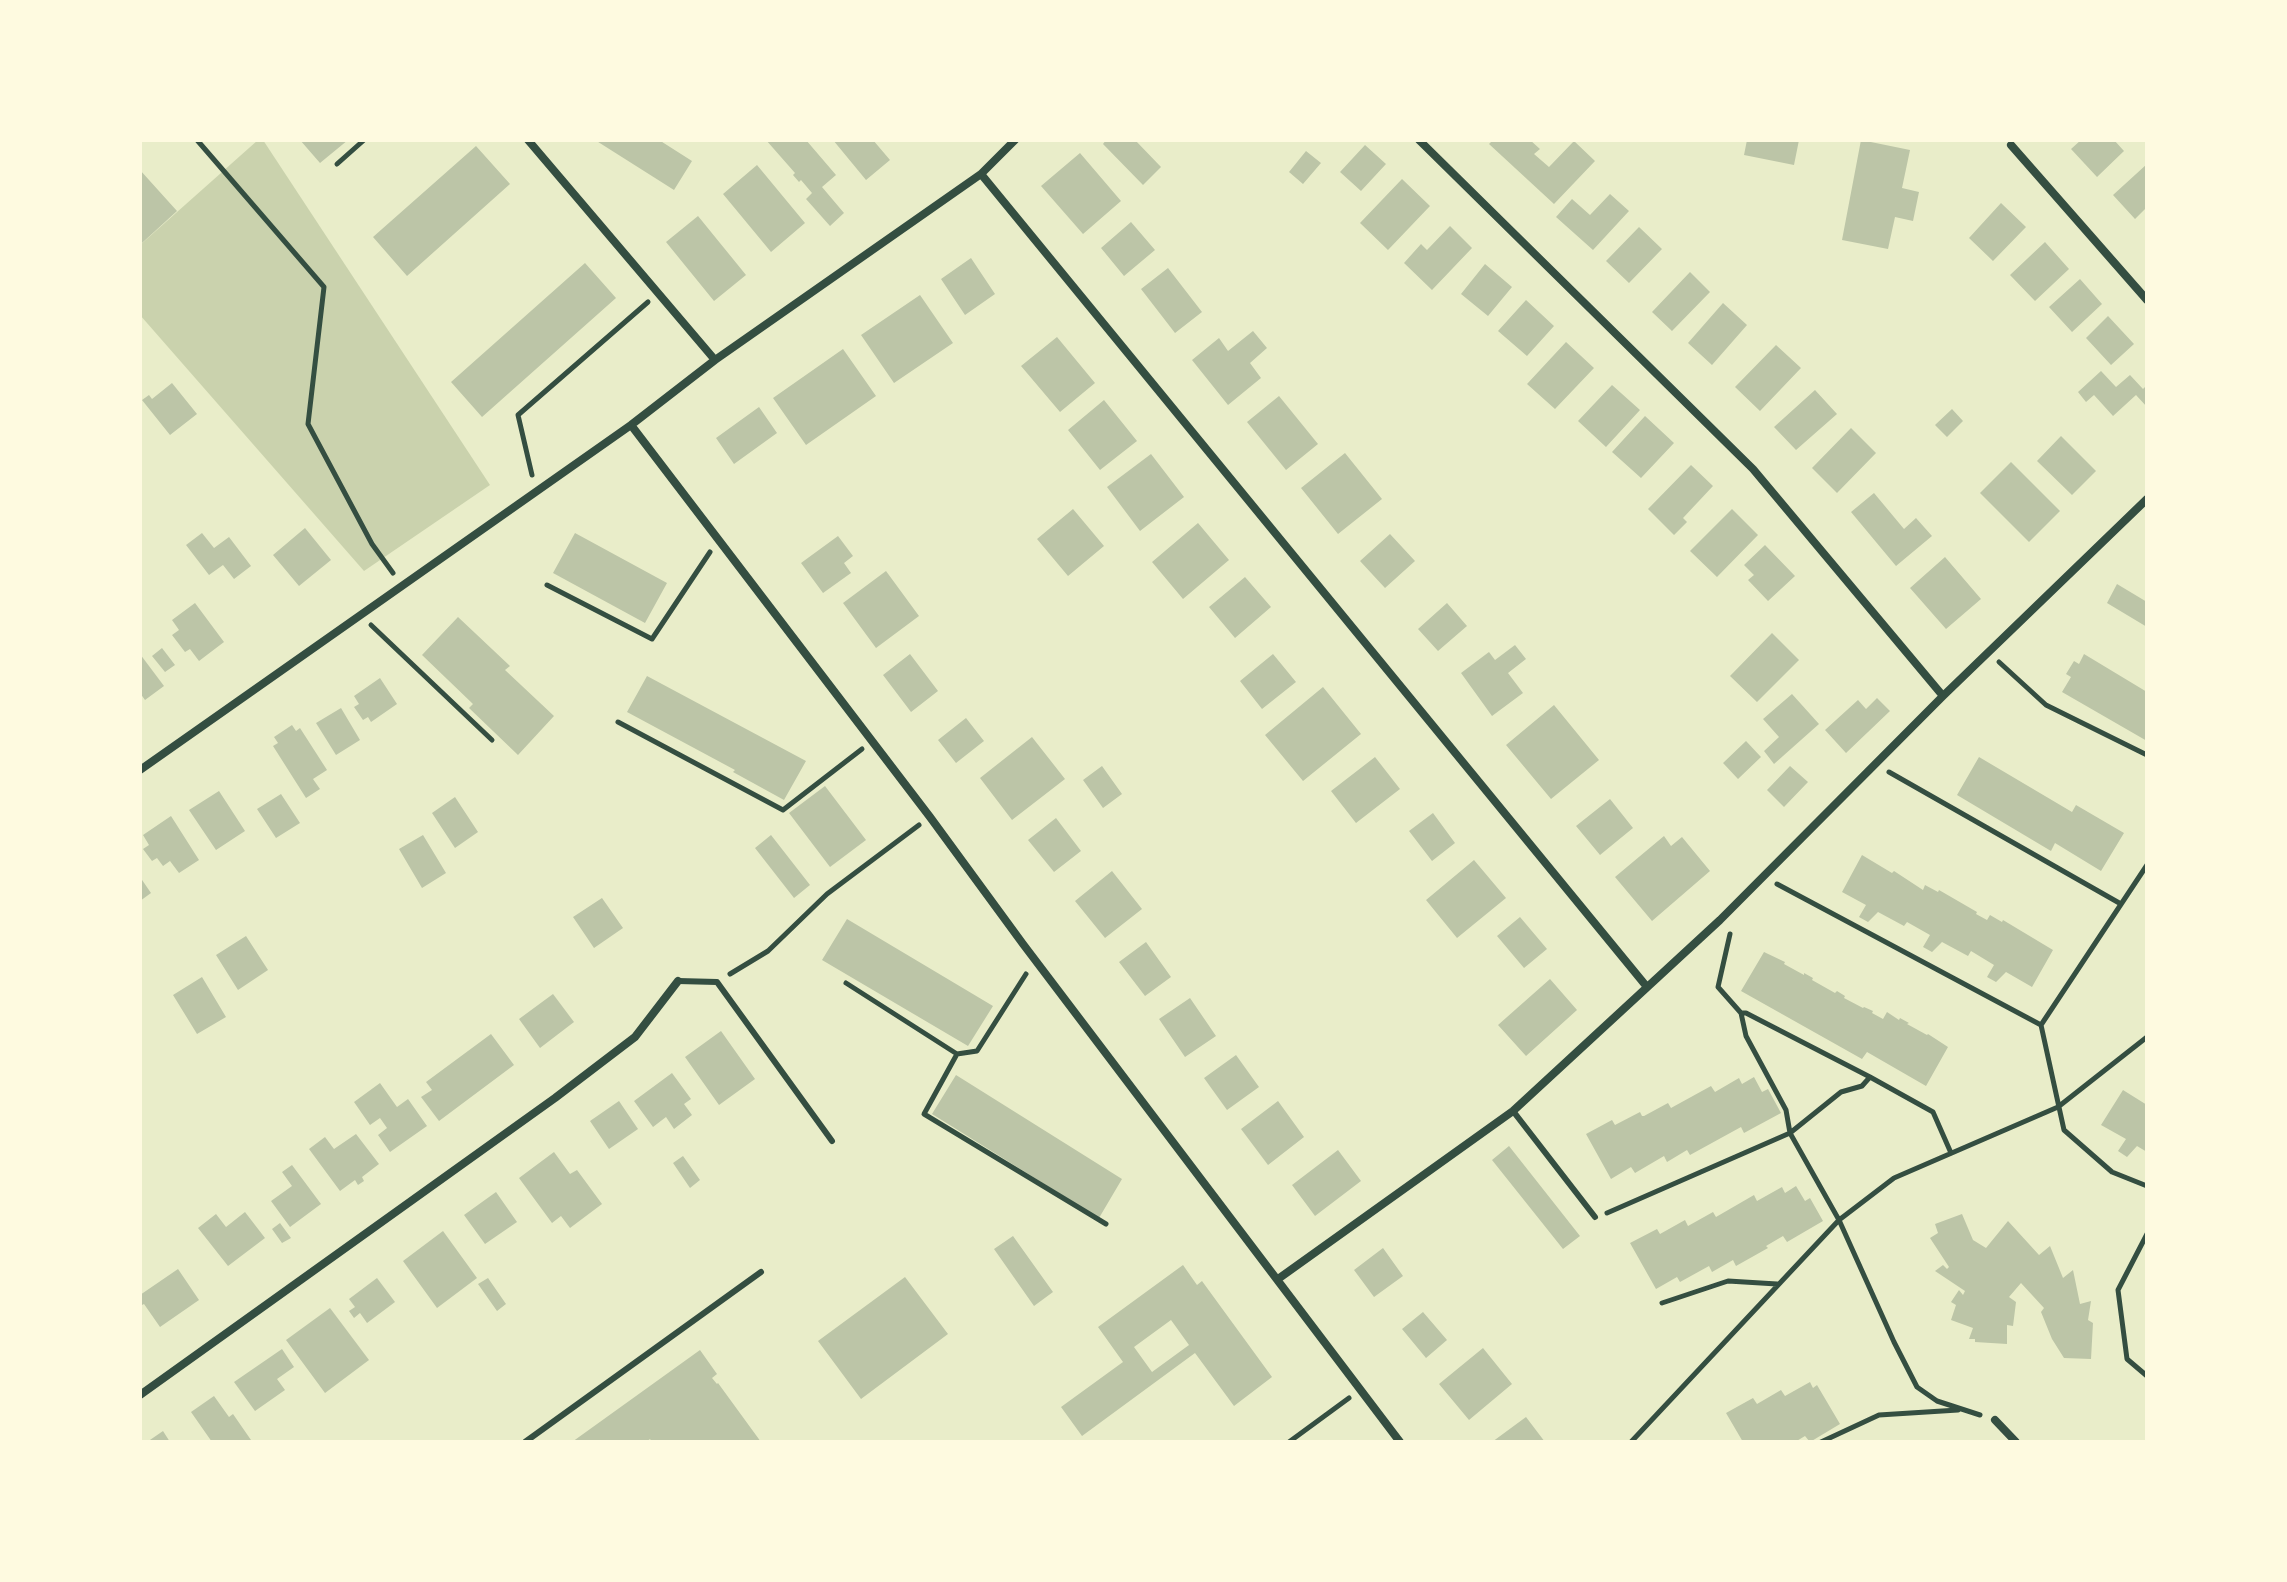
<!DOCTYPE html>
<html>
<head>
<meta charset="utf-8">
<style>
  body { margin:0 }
  #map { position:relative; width:2287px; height:1582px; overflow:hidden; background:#e9edc9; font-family:"Public Sans",sans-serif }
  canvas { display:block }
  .frame { position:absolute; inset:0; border:142px solid #fefae0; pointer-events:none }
</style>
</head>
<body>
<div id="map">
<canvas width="2287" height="1582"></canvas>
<div class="frame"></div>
</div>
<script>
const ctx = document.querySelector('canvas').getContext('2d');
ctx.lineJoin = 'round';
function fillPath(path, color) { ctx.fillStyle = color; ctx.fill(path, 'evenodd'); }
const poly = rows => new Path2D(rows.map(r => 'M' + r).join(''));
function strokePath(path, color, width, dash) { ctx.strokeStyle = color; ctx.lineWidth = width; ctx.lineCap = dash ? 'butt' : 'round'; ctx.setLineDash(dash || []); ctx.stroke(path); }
fillPath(poly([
  [258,140,263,140,490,485,364,571,140,315,140,245]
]), '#cad2ad');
fillPath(poly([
  [300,140,348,140,320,163],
  [595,140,659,140,692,161,674,190],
  [766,140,806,140,836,175,822,187,844,213,830,226,806,199,812,193,801,180,799,182,793,175,795,173],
  [833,140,873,140,890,160,866,180],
  [1106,140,1135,140,1161,167,1143,185,1103,144],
  [1493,140,1530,140,1540,149,1534,154,1549,167,1574,141,1595,161,1554,204,1489,144],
  [1747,140,1799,140,1794,165,1744,155],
  [1861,140,1910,150,1902,188,1919,192,1913,221,1895,217,1888,249,1842,240],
  [2081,140,2114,140,2124,151,2097,177,2071,149],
  [1365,145,1386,164,1361,191,1340,172],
  [476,146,510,184,407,276,373,237],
  [1306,151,1321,163,1303,184,1289,172],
  [1080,153,1121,201,1083,234,1041,186],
  [2147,164,2147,207,2135,219,2113,195],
  [757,165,805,223,771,252,723,194],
  [140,170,177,211,142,243,140,240],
  [1402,179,1430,206,1388,250,1360,223],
  [1610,194,1629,211,1593,250,1556,217,1572,199,1590,215],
  [2001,203,2026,227,1993,261,1969,238],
  [698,216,746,275,714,301,666,242],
  [1131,222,1155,250,1124,276,1101,248],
  [1450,226,1472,248,1432,290,1404,263,1421,244,1427,250],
  [1639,227,1662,249,1629,283,1606,261],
  [2045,242,2069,269,2035,301,2010,275],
  [971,258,995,294,965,315,941,279],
  [585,263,616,298,482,417,451,382],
  [1485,264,1512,287,1488,316,1461,294],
  [1168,268,1202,312,1175,333,1141,289],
  [1690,272,1710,292,1672,331,1652,312],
  [2080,279,2102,304,2072,332,2049,307],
  [920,295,953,343,894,383,861,335],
  [1526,300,1554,326,1527,356,1498,331],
  [1723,303,1747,325,1712,365,1688,343],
  [2108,316,2134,344,2111,365,2086,338],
  [1253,331,1267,348,1250,363,1261,378,1228,405,1192,360,1219,338,1228,351],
  [1057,337,1095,383,1060,412,1021,366],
  [1566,342,1594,368,1555,409,1527,384],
  [1776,345,1801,368,1760,411,1735,387],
  [843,349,876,396,806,445,773,398],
  [2101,371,2116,387,2130,375,2143,389,2147,385,2147,407,2136,395,2113,416,2094,395,2086,402,2078,392],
  [172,383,197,414,170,435,142,400,149,395,152,399],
  [1612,385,1640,410,1606,447,1578,421],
  [1815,390,1837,414,1796,450,1774,427],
  [1279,396,1318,444,1286,470,1247,422],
  [1104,400,1137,441,1100,470,1068,430],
  [759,407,777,433,734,464,716,438],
  [1952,409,1963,421,1947,437,1935,425],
  [1645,416,1674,443,1641,478,1612,452],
  [1851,428,1876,453,1837,493,1812,468],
  [2061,436,2096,471,2072,495,2037,461],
  [1345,453,1382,499,1338,534,1301,488],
  [1151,454,1184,497,1140,531,1107,487],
  [2011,462,2060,511,2029,542,1980,493],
  [1691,465,1713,486,1683,518,1687,522,1674,535,1648,509],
  [1874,493,1904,529,1916,518,1932,536,1896,566,1851,512],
  [1073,509,1104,546,1068,576,1037,539],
  [1732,509,1758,535,1717,577,1690,551],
  [1198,523,1229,560,1183,599,1152,562],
  [305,528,331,560,299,586,273,555],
  [202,533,214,548,229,537,251,566,234,579,223,565,209,575,186,545],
  [575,533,667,583,645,623,553,573],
  [1390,534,1415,561,1385,588,1360,561],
  [838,536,853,556,844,563,851,573,823,593,801,563],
  [1765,545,1795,576,1768,601,1748,580,1754,575,1744,565],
  [1945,557,1981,599,1946,629,1910,588],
  [886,571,919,616,876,648,843,603],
  [1245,577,1271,607,1235,638,1209,607],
  [2117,584,2147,602,2147,627,2107,603],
  [195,603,224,642,199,661,190,649,185,652,172,635,179,630,172,620],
  [1447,603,1467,626,1438,651,1418,629],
  [458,617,510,666,505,670,554,716,518,755,469,708,473,704,422,655],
  [1772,633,1799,660,1757,702,1730,676],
  [1515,645,1526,659,1508,673,1523,693,1492,716,1461,673,1489,652,1495,660],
  [162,648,175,665,165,672,152,656],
  [140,654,164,686,145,700,140,693],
  [910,654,938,691,911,712,883,675],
  [1273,654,1296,682,1262,709,1240,681],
  [2084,654,2147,692,2147,741,2062,692,2071,677,2066,674,2074,661,2079,664],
  [647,676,806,761,784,800,733,772,735,770,627,712],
  [380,678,397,704,371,722,368,717,363,720,354,707,359,704,354,696],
  [1323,687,1361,734,1303,781,1265,735],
  [1792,694,1819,724,1774,764,1764,751,1779,737,1763,719],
  [1877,698,1890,711,1846,753,1825,730,1858,700,1866,709],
  [1554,705,1599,760,1551,799,1506,745],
  [341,708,360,740,336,755,316,723],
  [966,718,984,741,956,763,938,740],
  [292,725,296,731,300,728,327,770,313,779,320,789,306,798,273,746,278,743,274,737],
  [1032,737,1065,779,1012,820,980,778],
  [1746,741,1761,757,1738,779,1723,763],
  [1375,757,1400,789,1356,823,1331,791],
  [1979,757,2072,812,2076,805,2124,833,2101,871,2055,843,2051,851,1957,795],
  [1102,766,1122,794,1103,808,1083,780],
  [1790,766,1808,782,1784,807,1767,790],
  [825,786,866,840,830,867,789,813],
  [219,791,245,831,216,850,189,810],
  [281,794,300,823,276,838,257,809],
  [455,797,478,832,455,848,432,813],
  [1610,799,1633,828,1600,855,1576,826],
  [1433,813,1455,843,1432,861,1409,831],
  [171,816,199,860,179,873,170,861,163,866,157,858,152,861,143,849,149,845,143,835],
  [1056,818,1081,851,1054,872,1028,840],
  [423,835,446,873,422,888,399,849],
  [771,835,810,885,794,898,755,848],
  [1664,836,1671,846,1682,837,1710,871,1652,921,1615,877],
  [1862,855,1892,873,1894,871,1923,890,1925,885,1938,892,1939,890,1977,912,1976,914,1987,920,1990,915,2002,922,2003,920,2053,950,2032,987,2006,972,1996,982,1987,977,1994,965,1971,951,1968,956,1942,942,1932,952,1923,947,1930,935,1907,922,1904,926,1878,912,1868,922,1859,917,1866,905,1842,892],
  [1474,860,1506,898,1457,938,1426,900],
  [1112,871,1142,909,1105,938,1075,901],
  [140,877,151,893,140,901],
  [602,898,623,928,594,948,573,917],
  [1520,917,1547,949,1524,968,1497,936],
  [847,919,993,1006,968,1046,822,960],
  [246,936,268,970,238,990,216,955],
  [1146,942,1171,977,1145,996,1119,962],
  [1764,952,1785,962,1784,964,1804,975,1804,973,1813,978,1812,980,1835,993,1837,991,1845,996,1844,998,1863,1008,1864,1007,1873,1011,1872,1013,1883,1019,1887,1012,1899,1020,1900,1018,1909,1023,1907,1024,1927,1035,1928,1034,1948,1047,1926,1086,1867,1052,1862,1059,1741,991],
  [202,977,226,1017,197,1034,173,995],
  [1550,979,1577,1010,1526,1056,1498,1025],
  [553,994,574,1022,540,1048,519,1019],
  [1190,998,1216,1036,1185,1057,1159,1019],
  [721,1031,755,1079,719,1105,685,1057],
  [491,1034,514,1065,439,1121,421,1097,432,1090,426,1082],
  [1236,1055,1259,1087,1227,1110,1204,1078],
  [672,1073,691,1099,684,1104,692,1115,674,1129,666,1117,653,1127,634,1101],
  [956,1075,1122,1179,1099,1218,932,1114],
  [1754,1077,1762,1092,1768,1089,1781,1113,1744,1133,1741,1127,1690,1155,1687,1150,1667,1162,1664,1156,1635,1173,1631,1167,1611,1179,1586,1134,1612,1120,1615,1125,1640,1112,1642,1116,1644,1116,1668,1103,1671,1108,1711,1086,1715,1092,1739,1078,1742,1084],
  [380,1083,397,1107,408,1099,427,1126,390,1152,378,1135,387,1128,380,1118,370,1125,354,1102],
  [2123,1090,2147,1105,2147,1152,2137,1146,2127,1157,2118,1151,2126,1139,2101,1125],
  [619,1101,638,1129,609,1149,590,1121],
  [1278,1101,1304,1137,1268,1165,1241,1129],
  [356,1134,379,1164,362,1177,364,1181,358,1185,355,1180,340,1191,309,1149,325,1137,334,1149],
  [1509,1146,1580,1236,1563,1249,1492,1160],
  [1338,1150,1361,1181,1315,1216,1292,1185],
  [554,1152,570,1174,577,1170,602,1204,570,1228,561,1216,552,1223,519,1178],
  [683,1156,700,1180,690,1188,673,1163],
  [292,1165,321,1204,290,1227,271,1201,292,1186,282,1172],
  [1796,1186,1805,1201,1810,1198,1823,1221,1787,1242,1783,1236,1766,1246,1768,1248,1736,1266,1733,1260,1712,1272,1709,1266,1680,1282,1677,1277,1656,1289,1630,1243,1657,1229,1660,1234,1685,1220,1688,1226,1713,1212,1716,1217,1754,1195,1757,1201,1782,1187,1785,1193],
  [496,1192,517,1222,485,1244,464,1215],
  [245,1212,265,1238,228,1266,198,1228,216,1214,226,1227],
  [1962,1214,1973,1240,1986,1248,2008,1221,2039,1255,2050,1246,2063,1278,2073,1270,2080,1304,2091,1301,2088,1320,2093,1323,2091,1359,2064,1358,2052,1339,2041,1312,2044,1308,2021,1283,2009,1297,2016,1302,2013,1326,2007,1325,2007,1344,1975,1342,1975,1339,1969,1339,1973,1328,1951,1320,1956,1305,1951,1302,1959,1290,1963,1295,1965,1291,1935,1271,1943,1265,1947,1269,1949,1267,1930,1238,1938,1233,1935,1224],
  [280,1223,291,1238,282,1243,272,1229],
  [443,1231,477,1278,437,1308,403,1261],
  [1013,1236,1053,1292,1034,1306,994,1249],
  [1383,1248,1403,1276,1374,1297,1354,1270],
  [1183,1265,1197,1285,1202,1281,1272,1377,1234,1406,1195,1353,1082,1436,1061,1407,1123,1362,1098,1327],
  [1171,1320,1189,1345,1152,1372,1134,1347],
  [178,1269,199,1300,160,1327,144,1304,140,1306,140,1295],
  [905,1277,948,1334,861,1399,818,1341],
  [377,1278,395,1302,367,1323,360,1313,354,1318,349,1311,355,1307,349,1299],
  [488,1278,506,1304,497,1311,478,1284],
  [330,1308,369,1360,325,1393,286,1340],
  [1423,1312,1447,1340,1426,1358,1402,1329],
  [1483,1348,1512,1384,1469,1420,1439,1384],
  [282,1349,294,1367,277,1379,285,1390,255,1411,234,1382],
  [700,1350,717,1374,712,1378,717,1384,718,1383,761,1442,652,1442,650,1439,646,1442,572,1442],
  [1810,1382,1813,1388,1817,1385,1840,1424,1810,1442,1805,1436,1795,1442,1743,1442,1726,1413,1753,1398,1757,1404,1781,1390,1785,1396],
  [214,1396,229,1417,233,1414,251,1440,212,1442,191,1412],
  [1526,1417,1545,1442,1492,1442],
  [163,1431,170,1442,147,1442]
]), '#bcc5a7');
strokePath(poly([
  [197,140,324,287,308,424,372,544,393,573],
  [337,164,364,140],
  [532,475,518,415,648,302],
  [547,585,652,639,710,552],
  [371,625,492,740],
  [1999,662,2046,705,2147,755],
  [618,722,783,810,862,749],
  [1889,772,2121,904],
  [2147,865,2041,1025,2064,1130,2112,1172,2147,1186],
  [1777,884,2041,1025],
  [1730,934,1718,987,1741,1013,1746,1036,1786,1110,1790,1133,1839,1220,1894,1342,1917,1387,1937,1401,1980,1415],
  [730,974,768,951,827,894,919,825],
  [846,983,957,1054,977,1051,1026,974],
  [1741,1013,1746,1013,1870,1077,1933,1112,1951,1153],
  [957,1054,924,1114,1106,1224],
  [1607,1213,1790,1133,1841,1092,1862,1086,1870,1077],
  [2147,1234,2118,1290,2127,1359,2147,1376],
  [1662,1303,1728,1281,1777,1284],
  [1289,1442,1349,1398],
  [1631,1442,1839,1220,1894,1178,2058,1107,2147,1037],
  [1821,1442,1879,1415,1958,1410]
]), '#344e41', 5);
strokePath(poly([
  [678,981,717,982,832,1141],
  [1513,1111,1595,1217],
  [525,1442,761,1272]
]), '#344e41', 6);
strokePath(poly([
  [528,140,715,360],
  [1419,140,1753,469,1943,696],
  [2011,145,2147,300],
  [981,174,1647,987],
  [631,425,930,817,1023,944,1400,1442],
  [140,770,631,425,715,360,981,174,1015,140],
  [1278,1279,1513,1111,1720,920,1943,696,2147,499],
  [140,1395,555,1098,635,1037,678,981],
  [1995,1420,2016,1442]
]), '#344e41', 8);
</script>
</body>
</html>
